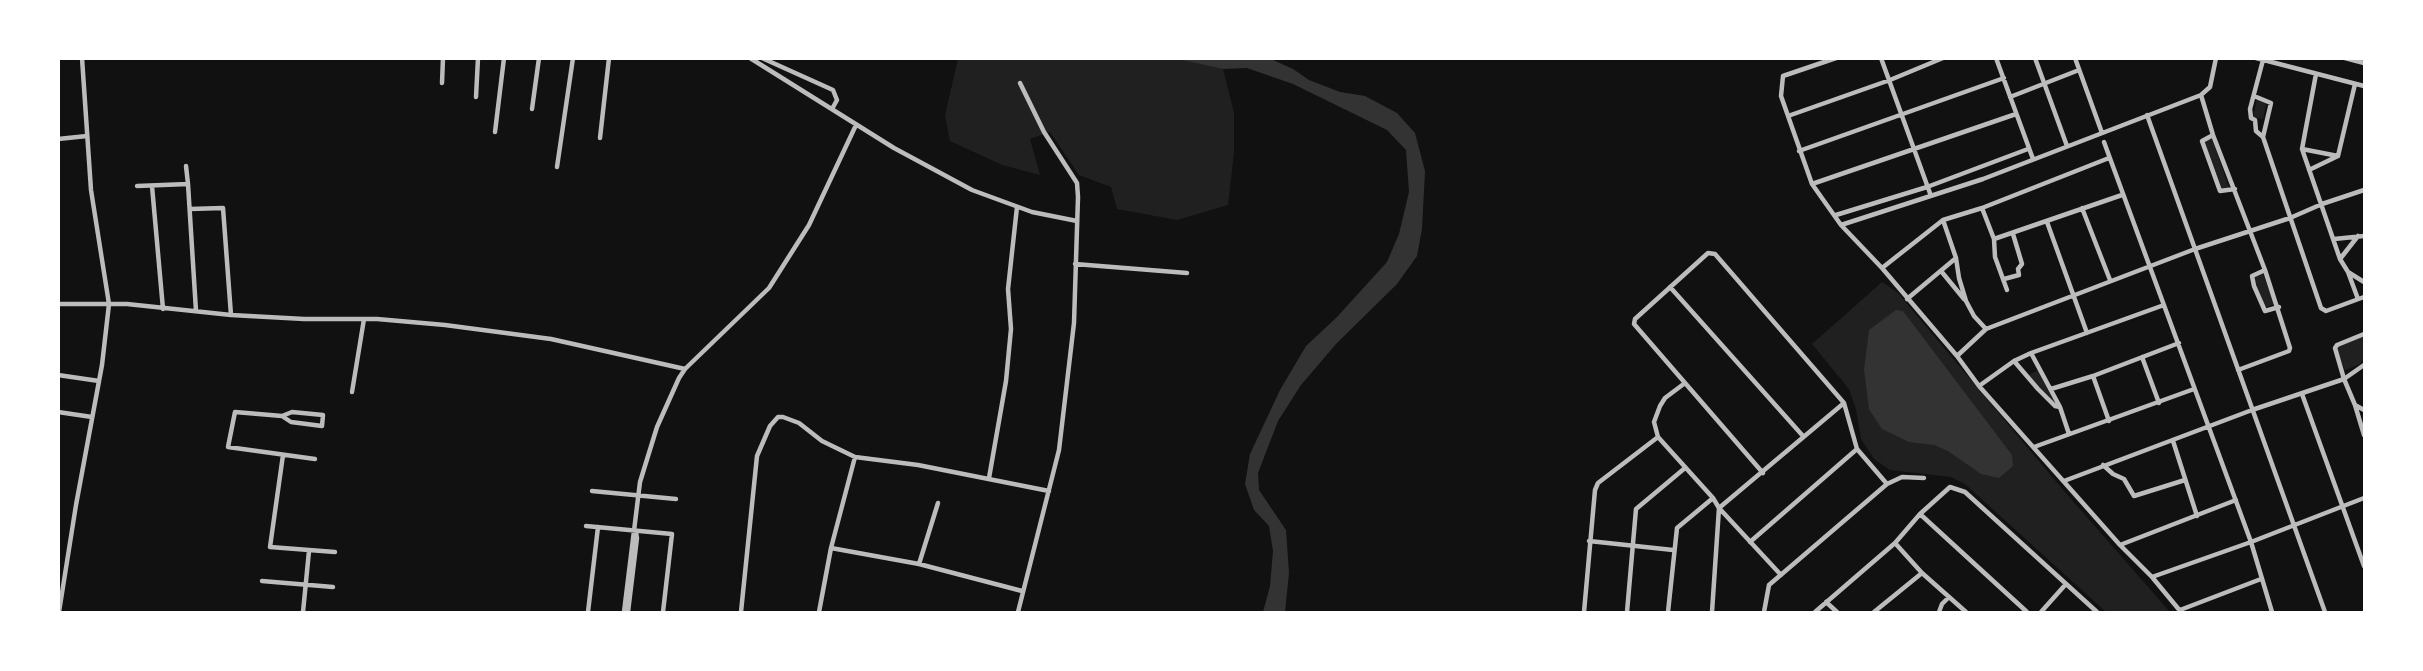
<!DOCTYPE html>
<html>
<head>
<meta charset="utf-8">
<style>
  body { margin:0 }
  #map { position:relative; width:2423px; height:671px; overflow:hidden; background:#111; font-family:"Noto Sans",sans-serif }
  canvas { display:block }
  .frame { position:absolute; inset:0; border:60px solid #fff; pointer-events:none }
</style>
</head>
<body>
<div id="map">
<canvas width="2423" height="671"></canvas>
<div class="frame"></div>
</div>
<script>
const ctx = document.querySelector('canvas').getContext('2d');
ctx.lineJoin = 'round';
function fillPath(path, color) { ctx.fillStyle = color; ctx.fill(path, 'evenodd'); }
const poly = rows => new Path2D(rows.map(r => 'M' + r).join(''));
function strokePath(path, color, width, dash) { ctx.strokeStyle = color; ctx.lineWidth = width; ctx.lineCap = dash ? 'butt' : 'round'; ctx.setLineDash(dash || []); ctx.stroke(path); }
fillPath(poly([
  [1178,58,1223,69,1234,113,1234,152,1228,205,1177,220,1117,209,1111,187,1079,175,1050,132,1030,139,1040,175,1002,165,950,141,945,115,958,59],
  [2257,99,2267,101,2263,119,2253,117],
  [2212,138,2229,188,2220,191,2203,141],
  [2263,273,2274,304,2265,308,2253,277],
  [1882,282,1898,293,2064,491,2170,612,2106,612,1965,484,1951,477,1890,470,1874,459,1861,439,1856,409,1849,389,1812,344],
  [2364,335,2364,358,2360,364,2345,370,2336,347],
  [2040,369,2056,403,2054,404,2029,375]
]), '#202020');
fillPath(poly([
  [1178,59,1271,59,1293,69,1309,80,1340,92,1365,96,1397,113,1415,133,1425,171,1422,229,1417,256,1397,284,1336,344,1301,385,1278,421,1258,473,1259,490,1286,530,1289,573,1285,612,1263,612,1270,586,1273,551,1269,526,1254,510,1245,484,1250,454,1280,390,1306,346,1337,317,1387,262,1399,234,1409,192,1406,150,1387,130,1293,84,1247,68,1223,69],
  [1896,310,1903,311,2012,455,2013,466,1999,478,1981,474,1948,451,1934,445,1909,442,1882,429,1869,409,1864,370,1869,330]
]), '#333');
strokePath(poly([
  [750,58,894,148,972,190,1032,212,1077,221],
  [762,58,833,90,837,100,832,109],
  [1836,58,1783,76,1781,96,1812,184,1841,225,1983,179,2201,95,2210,87,2216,58],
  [1881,58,1931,196],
  [1996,58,2033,159],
  [2035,58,2067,146],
  [2075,58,2102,133],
  [2256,58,2364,86],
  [2345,58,2364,63],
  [2263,60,2250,109,2251,118,2255,120,2256,131,2263,137,2321,308,2326,311,2364,297],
  [2316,74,2302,149,2340,259,2348,272],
  [442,83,443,58],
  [2201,95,2213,135,2265,270,2290,348,2289,351,2238,370],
  [2254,96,2271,103,2263,137],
  [476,97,478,58],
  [2010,97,2079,70],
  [532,109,539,58],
  [2147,115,2325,612],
  [1788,116,1890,80,1943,58],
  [495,132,504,58],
  [2213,135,2202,141,2220,191,2235,189],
  [600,138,609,58],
  [58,139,87,136],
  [2104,142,2251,542,2272,612],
  [2302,149,2338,156],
  [1799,151,2004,78],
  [186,166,188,184],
  [557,167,573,58],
  [2309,170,2338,156,2355,84],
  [1812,184,2016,114],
  [137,186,188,184,196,311],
  [152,186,163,309],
  [1982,208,1994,239,2122,195],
  [2082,208,2110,280],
  [190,209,223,208,231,315],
  [1836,215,1927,187,2028,149],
  [1943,220,1956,258,1959,278,1966,301,1974,316,1986,329],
  [2047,222,2087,333],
  [1841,225,1882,268,1957,356,1979,386,2120,545,2152,577,2181,612],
  [1994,239,1995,257,2007,290],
  [2334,239,2364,236],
  [2340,259,2358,236],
  [1075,264,1187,273],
  [1882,268,1943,220,1982,208,2109,158],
  [2265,270,2252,276,2254,286,2265,311,2279,307],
  [1941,271,1964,299],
  [2004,279,2019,275,2018,269,2022,264,2013,234],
  [1670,287,1803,436],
  [1907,299,1956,258],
  [2358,299,2348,272,2364,282],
  [58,304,127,304,231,315,304,319,377,319,445,325,551,339,685,369],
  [2364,334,2337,345,2335,348,2344,379,2355,405,2364,435],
  [2031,353,2060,407],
  [1957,356,1986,329,2195,249,2290,218,2322,204,2364,190],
  [2142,357,2159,403],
  [2014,361,2038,389,2055,406,2060,407,2069,434],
  [58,375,99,381],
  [2093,376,2109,421],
  [1685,383,1665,398,1660,406,1654,422,1658,437,1713,498,1719,508,1781,575],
  [1979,386,2014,361,2031,353,2164,305],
  [2051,389,2093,376,2179,343],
  [352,392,364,319],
  [2302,394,2364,566],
  [2355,405,2364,410],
  [58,412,92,417],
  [282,416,292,412,323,415,322,426,291,422,282,416,235,412,228,447,315,459],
  [2173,441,2197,516],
  [2034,447,2194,389],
  [283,455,270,547,335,552],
  [2103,465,2113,474,2124,479,2134,496,2185,480],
  [1763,473,1634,324,1635,319,1708,253,1715,254,1844,403,1857,449,1887,484],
  [989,478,1006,381,1011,329,1008,289,1017,207],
  [2064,481,2252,410,2344,379,2364,365],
  [592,491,676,499],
  [1719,508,1844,403],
  [1920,514,2027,612],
  [586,526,672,534,663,612],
  [1589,541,1673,550],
  [1750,542,1857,449],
  [1895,543,1922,573,1966,612],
  [2120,545,2236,500],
  [831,548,919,564,1022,591],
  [919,564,938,503],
  [2152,577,2251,542,2364,498],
  [262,581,333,587],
  [1826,602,1837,612],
  [2180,610,2261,579],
  [59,612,76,505,102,365,109,304,91,190,82,58],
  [303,612,309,551],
  [588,612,598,527],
  [624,612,640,482,657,427,679,378,685,369,769,288,809,225,856,125],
  [628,612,637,538,636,532],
  [741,612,757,456,770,426,778,417,783,417,799,423,822,441,855,457,918,465,1049,491],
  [819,612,831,548,855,457],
  [1018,612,1059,450,1074,323,1078,197,1077,183,1044,132,1020,83],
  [1584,612,1595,490,1598,483,1658,437],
  [1627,612,1636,509,1685,468],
  [1668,612,1677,528,1713,498],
  [1712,612,1719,508],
  [1764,612,1769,585,1887,484,1902,477,1924,478],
  [1815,612,1895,543,1920,514,1950,487,1965,492,2097,612],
  [1874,612,1922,573],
  [1939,612,1942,604,1949,597],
  [2041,612,2066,584]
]), '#bcbcbc', 4.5);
</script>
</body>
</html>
